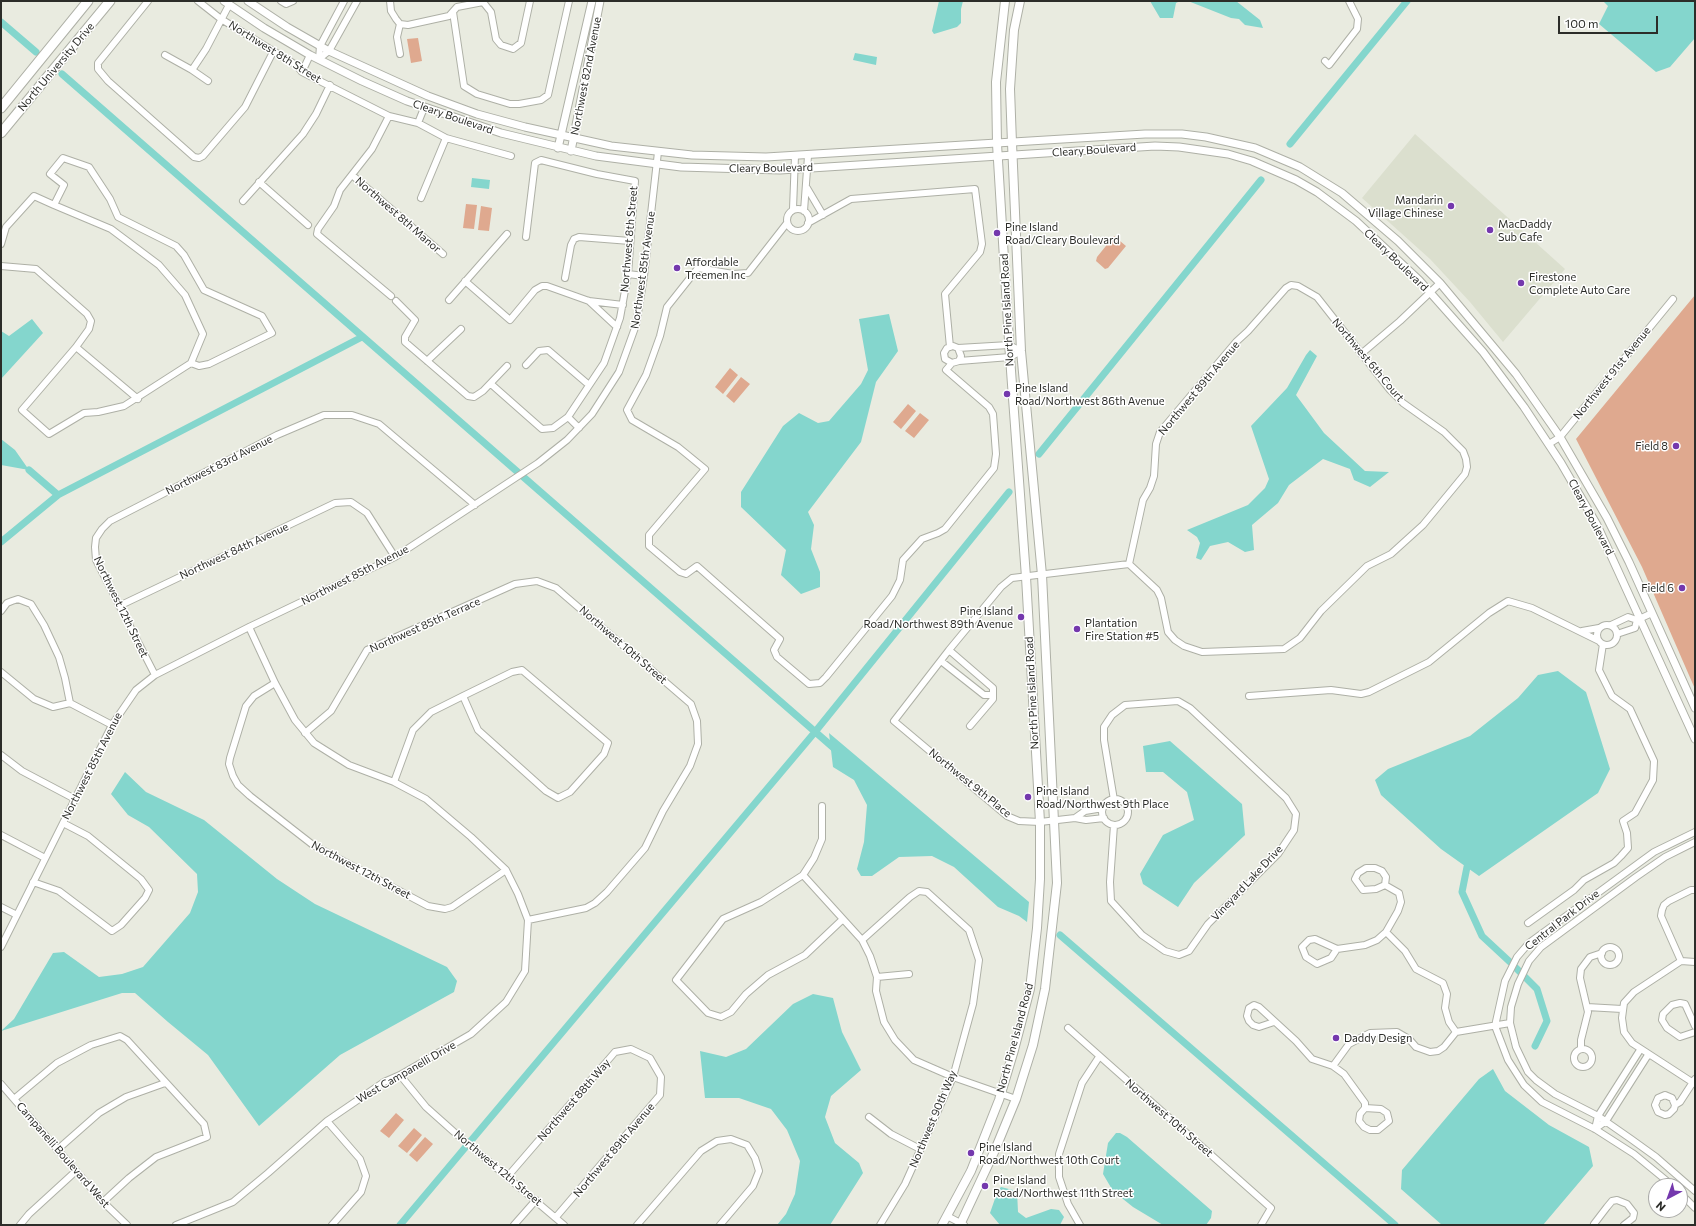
<!DOCTYPE html>
<html>
<head>
<meta charset="utf-8">
<style>
  body { margin:0 }
  #map { position:relative; width:1696px; height:1226px; overflow:hidden; background:#e9ebe0; font-family:Commissioner,sans-serif }
  canvas { display:block }
  .frame { position:absolute; inset:0; border:2px solid #2c2d29; pointer-events:none }
  .north { position:absolute; left:1648px; top:1178px; width:40px; height:40px; box-sizing:border-box; background:#fff; border:1px solid #ababa9; border-radius:50%; rotate:221deg; font-size:11px; font-weight:700; line-height:16px; text-align:center; color:#2c2d29 }
  .north::after { content:''; display:block; margin:auto; width:14px; height:18px; background:#7438ad; clip-path:polygon(50% 0,100% 100%,50% 72%,0 100%) }
  .scale { position:absolute; left:1558px; top:16px; width:100px; height:18px; box-sizing:border-box; border:2px solid #2c2d29; border-top:0; padding-left:5px; font-size:12px; line-height:14px; white-space:nowrap; color:#2c2d29; -webkit-text-stroke:3px #fff; paint-order:stroke }
</style>
</head>
<body>
<div id="map">
<canvas width="1696" height="1226"></canvas>
<div class="frame"></div>
<div class="north">N</div>
<div class="scale">100 m</div>
</div>
<script>
const ctx = document.querySelector('canvas').getContext('2d');
ctx.lineJoin = 'round';
function fillPath(path, color) { ctx.fillStyle = color; ctx.fill(path, 'evenodd'); }
const poly = rows => new Path2D(rows.map(r => 'M' + r).join(''));
function strokePath(path, color, width, dash) { ctx.strokeStyle = color; ctx.lineWidth = width; ctx.lineCap = dash ? 'butt' : 'round'; ctx.setLineDash(dash || []); ctx.stroke(path); }
function drawText(font, color, halo, rows, align = 'center') {
  ctx.font = font + ' Commissioner,sans-serif'; ctx.lineWidth = 3; ctx.setLineDash([]); ctx.textBaseline = 'middle'; ctx.strokeStyle = halo; ctx.fillStyle = color; for (const [text, x, y, turn = 0] of rows) {
    ctx.save(); ctx.translate(x, y); ctx.rotate((+turn || 0) * Math.PI / 180); ctx.textAlign = isNaN(turn) ? turn : align; if (halo) ctx.strokeText(text, 0, 0); ctx.fillText(text, 0, 0); ctx.restore();
  }
}
fillPath(poly([
  [1415,134,1565,269,1503,342,1470,302,1430,259,1362,198]
]), '#dbdfce');
fillPath(poly([
  [418,38,422,61,411,63,407,39],
  [466,204,477,205,474,229,463,228],
  [481,206,492,208,489,231,478,230],
  [1114,236,1126,246,1108,268,1105,269,1096,261,1097,257],
  [1695,295,1695,689,1642,567,1576,439],
  [730,368,738,375,723,394,715,387],
  [741,377,750,384,734,403,726,396],
  [908,404,916,411,901,429,893,422],
  [920,413,929,420,914,438,905,431],
  [396,1113,404,1120,389,1138,380,1131],
  [414,1128,422,1135,407,1153,398,1146],
  [425,1137,433,1144,417,1162,409,1155]
]), '#dfa98f');
fillPath(poly([
  [939,1,963,1,961,9,961,23,957,27,934,34,932,31],
  [1150,1,1180,1,1176,3,1173,18,1160,18],
  [1188,1,1236,1,1260,20,1263,28,1245,25,1239,19,1231,18],
  [1603,1,1695,1,1695,38,1670,67,1656,72,1599,24,1608,6],
  [855,53,877,57,876,65,853,60],
  [472,178,490,180,489,189,471,187],
  [889,314,898,351,876,382,861,442,808,512,814,525,811,549,820,572,820,587,801,594,781,575,786,550,741,507,741,492,783,426,799,413,818,423,829,421,861,384,868,370,859,319],
  [32,319,43,333,1,379,1,331,9,336],
  [1310,350,1317,356,1296,395,1324,433,1365,471,1389,472,1370,487,1354,480,1350,469,1323,459,1289,485,1278,503,1252,525,1254,550,1245,552,1228,542,1210,546,1201,560,1196,558,1200,543,1197,537,1187,530,1248,505,1265,488,1269,479,1251,426,1287,388,1306,355],
  [1,439,15,450,29,470,1,465],
  [1558,671,1586,692,1610,769,1598,793,1479,876,1441,849,1381,795,1375,780,1388,769,1470,736,1518,698,1538,675],
  [829,733,1029,902,1027,922,1019,916,998,907,954,867,932,856,899,857,872,876,861,876,857,869,864,842,867,805,854,780,833,767],
  [1170,741,1242,804,1245,835,1194,883,1178,907,1143,884,1140,874,1163,835,1194,820,1187,792,1163,772,1146,772,1143,746],
  [125,772,146,792,204,820,277,879,315,904,447,967,457,981,454,992,340,1055,259,1126,208,1055,168,1022,135,993,122,993,1,1031,14,1019,53,953,64,952,99,977,122,974,143,967,190,913,198,892,197,874,149,827,128,815,111,794],
  [813,994,833,998,842,1032,861,1070,831,1096,825,1117,835,1143,859,1163,863,1173,830,1225,777,1225,786,1214,795,1194,800,1161,787,1130,771,1109,739,1098,705,1098,700,1051,726,1057,746,1049,793,1004],
  [1493,1069,1505,1091,1549,1125,1589,1147,1593,1166,1543,1225,1442,1225,1401,1189,1402,1170,1479,1079],
  [1116,1133,1120,1133,1127,1137,1212,1211,1211,1218,1206,1225,1163,1225,1133,1207,1113,1191,1103,1174,1108,1143],
  [1001,1187,1017,1191,1018,1212,1026,1218,1051,1209,1059,1210,1064,1217,1060,1225,1000,1225,990,1213,998,1190]
]), '#84d6cd');
strokePath(poly([
  [1,22,36,52],
  [62,74,836,750],
  [1290,144,1407,1],
  [1039,454,1261,180],
  [29,470,58,495],
  [1,542,58,495,362,337],
  [1467,867,1462,892,1482,936,1510,962],
  [1060,935,1395,1225],
  [1516,968,1520,972],
  [1525,977,1537,989,1547,1021,1535,1046],
  [400,1225,815,732,1009,492]
]), '#84d6cd', 7);
const minor = poly([
  [148,1,98,63,98,69,108,81,194,157,199,158,203,156,245,107,273,52],
  [198,1,221,19,296,65,302,72,389,116,418,123,446,138,511,156],
  [281,1,286,4,293,1],
  [390,1,391,11,396,19,400,24,408,25,449,16,457,7,483,2,491,12,496,39,501,45,513,49,521,43,530,1],
  [453,12,464,86,477,94,510,104,519,104,541,100,548,95,569,1],
  [400,54,397,37,400,24],
  [165,55,192,70,208,81],
  [319,59,329,51,357,1],
  [319,59,320,46,344,1],
  [1325,61,1329,65,1357,29,1358,19,1349,1],
  [192,70,206,49,229,5],
  [302,72,310,55],
  [389,116,372,149,340,190,334,206,318,229,317,234,391,296],
  [418,123,424,108],
  [352,175,443,254],
  [259,182,308,225],
  [807,188,823,215],
  [421,198,446,138],
  [243,201,303,134,316,114,330,85],
  [54,205,111,229,159,265,185,295,203,334,191,363],
  '787 220a11 11 0 1 1 22 0a11 11 0 1 1-22 0Z',
  [793,209,795,156],
  [804,211,808,156],
  [787,223,748,273,733,274,698,268,690,278,667,307,660,336,646,375,627,410,632,420,678,447,705,469,649,535,649,546,680,572,686,574,697,566,723,589,780,639,774,650,777,657,809,684,820,683,826,677,892,596,900,580,903,560,922,539,938,533,945,529,994,468,996,454,993,414,989,407,946,370,952,363,959,361,961,356,958,348,953,346,947,348,944,353,945,359,952,363],
  [808,223,851,199,975,189,982,244,980,252,945,294,950,347],
  [526,237,535,163,541,160,597,174,635,181,628,274,620,318,604,363,568,417],
  [1,244,6,227,34,196,54,205,64,185,50,174,63,158,89,167,110,199,118,217,176,246,184,255,204,290,262,316,272,333,209,364,199,366,191,363,124,406,98,412,84,413,49,434,22,410,76,347],
  [1,266,36,269,87,314,91,321,89,329,76,347,138,399],
  [628,274,644,276],
  [565,278,571,245,574,239,579,237,630,241],
  [465,281,510,320,535,290,542,286,547,286,589,301,623,305],
  [449,300,507,234],
  [396,301,415,320,405,337,405,342,468,396,474,397,483,391,507,366],
  [589,301,617,327],
  [958,348,1009,345,1021,351],
  [1361,354,1400,321,1440,283],
  [427,361,461,329],
  [959,361,1010,357,1021,351],
  [526,365,539,351,548,350,589,385],
  [491,384,542,429,553,428,568,417,579,428],
  [1549,444,1560,437,1673,299],
  [119,606,335,503,351,502,367,513,395,557],
  [1,611,7,603,12,601,18,599,31,604,44,625,59,657,65,678,70,703,112,725],
  '1597 635a10 10 0 1 1 20 0a10 10 0 1 1-20 0Z',
  [1611,625,1628,617,1637,620,1652,613],
  [1582,631,1599,628],
  [1617,634,1635,628,1637,620],
  [949,650,993,688,993,699,970,726],
  [941,661,984,695,992,695],
  [1,672,34,699,53,707,70,703],
  [155,675,96,560,95,547,96,538,102,529,110,521,277,435,324,415,352,415,379,424,475,505],
  [275,683,254,696,246,706,230,758,229,764,233,776,238,785,250,796,313,845,428,906,445,909,452,907,506,870],
  [1249,696,1331,690,1361,694,1369,692,1429,662,1489,613,1508,601,1532,608,1599,641],
  [305,733,331,711,367,650,515,584,537,581,556,588,691,704,697,721,698,744,690,766,663,811,645,848,607,892,595,903,586,908,528,920],
  [1,755,22,771,75,799],
  [394,782,413,730,431,712,463,696,512,672,522,670,608,743,604,754,570,792,558,798,546,791,478,730,463,696],
  '1102 812a13 13 0 1 1 26 0a13 13 0 1 1-26 0Z',
  [822,806,822,839,814,858,803,875,761,902,723,919,676,980,708,1013,721,1017,731,1012,746,994,768,975,805,955,843,919],
  [1075,818,1085,811,1103,808],
  [1104,818,1086,820,1075,818,1040,822,1019,821,1007,816,894,721,949,650,1001,587,1012,578,1129,564,1143,500,1150,488,1154,476,1156,444,1160,432,1236,342,1248,331,1286,288,1291,285,1298,286,1317,297,1390,390,1403,403,1444,432,1463,451,1466,459,1467,467,1465,474,1423,525,1391,554,1367,566,1321,611,1300,638,1284,649,1202,652,1184,646,1175,640,1168,632,1161,598,1157,590,1129,564],
  [1114,825,1110,882,1111,901,1142,935,1165,951,1179,955,1189,951,1208,924,1278,854,1294,830,1296,814,1286,798,1190,708,1178,701,1125,705,1112,715,1104,727,1104,740,1114,800],
  [1,835,45,858],
  [1695,842,1665,857,1636,877,1541,947,1529,961,1518,984,1511,1007,1510,1023,1516,1047,1528,1072,1536,1080,1555,1094,1598,1116,1631,1139,1656,1157,1695,1191],
  [803,875,862,940,870,956,877,977,876,991,884,1022,895,1040,914,1060,953,1077,1016,1099],
  [33,882,59,891,112,931,121,925,145,898,149,890,141,879,88,836,63,823],
  [1,907,17,915],
  [1528,923,1574,890,1584,880,1614,863,1621,856,1628,848,1627,833,1623,821,1635,813,1653,780,1654,761,1630,709,1612,696,1599,670,1603,644],
  [1386,932,1405,951,1416,969,1443,983,1447,994,1445,1008,1449,1022,1456,1032],
  [862,940,910,897,919,891,927,892,969,930,979,960,973,1004,953,1077,905,1184,880,1225],
  [1,947,112,725,136,690,155,675,249,627,395,557,538,463,567,440,592,414,619,372,636,325,644,276,658,152],
  '1601 956a9 9 0 1 1 18 0a9 9 0 1 1-18 0Z',
  [1337,949,1331,958,1317,964,1306,957,1302,947,1309,940,1315,939,1337,949,1365,945,1377,940,1386,932,1398,911,1401,902,1399,893,1385,885,1386,877,1382,871,1375,868,1366,868,1358,873,1355,879,1363,890,1376,889,1385,885],
  [1681,961,1661,916,1662,910,1664,905,1669,901,1691,890,1695,890],
  [1695,962,1681,961,1634,992,1624,1003,1622,1018,1624,1032,1632,1043,1695,1084],
  [877,977,909,974],
  [1587,1007,1622,1009],
  [1274,1022,1259,1027,1253,1025,1249,1021,1247,1016,1249,1008,1254,1005,1259,1007,1296,1041,1312,1059,1333,1066,1344,1074,1365,1103,1365,1108,1360,1114,1359,1121,1364,1127,1370,1130,1378,1130,1389,1121,1387,1113,1381,1109,1365,1108],
  [1695,1026,1685,1004,1680,1003,1672,1005,1663,1014,1662,1020,1667,1028,1680,1037,1695,1032],
  [1068,1028,1271,1208,1261,1225],
  [1456,1032,1510,1023],
  [1581,1048,1581,1040,1588,1012,1580,978,1581,969,1590,957,1602,953],
  '1574 1058a9 9 0 1 1 18 0a9 9 0 1 1-18 0Z',
  [1333,1066,1349,1044,1370,1033,1397,1032,1409,1039,1416,1047,1430,1052,1438,1051,1444,1047,1456,1032],
  [400,1075,426,1107,454,1132,564,1225],
  [1,1084,103,1202,127,1225],
  [14,1099,57,1063,91,1045,120,1036,127,1040,204,1124,207,1137,156,1157,129,1178,103,1202],
  [1675,1105,1672,1098,1665,1095,1658,1098,1655,1105,1658,1112,1665,1115,1669,1114,1674,1109,1675,1105,1680,1102,1695,1079],
  [869,1117,891,1134,920,1149],
  [327,1121,360,1159,366,1176,361,1192,332,1225],
  [1595,1129,1598,1116,1640,1050],
  [1595,1129,1606,1121,1648,1055],
  [57,1150,99,1113,126,1097,165,1083],
  [508,1176,615,1052,631,1049,650,1058,661,1077,660,1095,556,1217],
  [1673,1186,1634,1154,1595,1129,1542,1102,1524,1085,1508,1060,1495,1026,1505,981,1517,957,1529,943,1654,852,1695,832],
  [1680,1193,1695,1208],
  [947,1216,964,1225],
  [20,1225,29,1214,76,1171],
  [176,1225,233,1202,268,1173,327,1121,384,1082,400,1075,471,1034,506,1002,525,971,528,920,518,894,506,870,471,837,426,799,394,782,349,765,314,743,295,720,275,683,249,627],
  [514,1225,536,1200],
  [637,1225,701,1151,717,1141,731,1139,747,1145,755,1158,759,1171,753,1186,720,1225],
  [1080,1225,1068,1204,1059,1177,1059,1154,1082,1083,1099,1057],
  [1595,1225,1594,1224,1607,1207,1612,1201,1617,1200,1627,1204,1634,1213,1633,1218,1624,1225]
]);
const tertiary = poly([
  [224,1,264,28,310,55,362,81,407,101,501,133,596,156,681,167,780,170,1155,146,1179,147,1228,154,1252,161,1296,180,1317,192,1356,221,1419,280,1483,352,1524,407,1561,463,1597,525,1695,739],
  [248,1,287,27,329,51,428,96,477,114,525,127,611,146,692,155,766,157,1145,134,1182,134,1206,137,1255,148,1300,167,1342,193,1398,241,1440,283,1516,374,1560,437,1607,518,1629,562,1695,708],
  [558,148,592,1],
  [571,151,600,1]
]);
const secondary = poly([
  [942,1225,971,1171,999,1100,1014,1050,1030,989,1037,928,1040,879,1040,822,1026,577,1010,357,997,144,996,82,1005,1],
  [960,1225,995,1150,1016,1099,1033,1045,1045,989,1057,883,1042,575,1021,351,1012,143,1010,89,1014,30,1020,1]
]);
const primary = poly([
  [1,108,88,1],
  [1,133,110,1]
]);
strokePath(minor, '#aeb0a6', 8);
strokePath(tertiary, '#aeb0a6', 9);
strokePath(secondary, '#aeb0a6', 10);
strokePath(primary, '#aeb0a6', 11);
strokePath(minor, '#fff', 6);
strokePath(tertiary, '#fff', 7);
strokePath(secondary, '#fff', 8);
strokePath(primary, '#fff', 9);
for (const [x, y, r, color] of [
  [1451,206,4,"#7438ad"],
  [1490,230,4,"#7438ad"],
  [997,233,4,"#7438ad"],
  [677,268,4,"#7438ad"],
  [1521,283,4,"#7438ad"],
  [1007,394,4,"#7438ad"],
  [1676,446,4,"#7438ad"],
  [1682,588,4,"#7438ad"],
  [1021,617,4,"#7438ad"],
  [1077,629,4,"#7438ad"],
  [1028,797,4,"#7438ad"],
  [1336,1038,4,"#7438ad"],
  [971,1153,4,"#7438ad"],
  [985,1186,4,"#7438ad"]
]) { const dot = new Path2D(); dot.arc(x, y, r, 0, 2 * Math.PI); ctx.fillStyle = color; ctx.fill(dot); strokePath(dot, '#fff', 1.5); }
drawText('11px', '#2c2d29', '#fff', [
  ["Northwest 8th Street",275,52,32],
  ["North University Drive",56,67,-50],
  ["Northwest 82nd Avenue",586,76,-79],
  ["Cleary Boulevard",453,117,19],
  ["Cleary Boulevard",1094,150,-4],
  ["Cleary Boulevard",771,168,-1],
  ["Northwest 8th Manor",398,215,41],
  ["Northwest 8th Street",629,239,-85],
  ["Cleary Boulevard",1396,260,44],
  ["Northwest 85th Avenue",643,270,-82],
  ["North Pine Island Road",1007,310,-93],
  ["Northwest 6th Court",1368,360,50],
  ["Northwest 91st Avenue",1612,373,-51],
  ["Northwest 89th Avenue",1199,388,-50],
  ["Northwest 83rd Avenue",219,465,-27],
  ["Cleary Boulevard",1591,517,62],
  ["Northwest 84th Avenue",234,551,-25],
  ["Northwest 85th Avenue",355,575,-27],
  ["Northwest 12th Street",121,607,64],
  ["Northwest 85th Terrace",425,625,-24],
  ["Northwest 10th Street",623,645,41],
  ["North Pine Island Road",1032,693,-93],
  ["Northwest 85th Avenue",92,766,-63],
  ["Northwest 9th Place",970,783,39],
  ["Northwest 12th Street",361,870,28],
  ["Vineyard Lake Drive",1247,883,-47],
  ["Central Park Drive",1562,920,-38],
  ["North Pine Island Road",1015,1038,-75],
  ["West Campanelli Drive",406,1072,-30],
  ["Northwest 88th Way",574,1100,-49],
  ["Northwest 10th Street",1169,1118,41],
  ["Northwest 90th Way",933,1119,-67],
  ["Northwest 89th Avenue",614,1150,-50],
  ["Campanelli Boulevard West",63,1155,49],
  ["Northwest 12th Street",498,1168,40]
]);
drawText('11px', '#2c2d29', '#fff', [
  ["Mandarin",1443,200,"right"],
  ["Village Chinese",1443,213,"right"],
  ["MacDaddy",1498,224],
  ["Sub Cafe",1498,237],
  ["Pine Island",1005,227],
  ["Road/Cleary Boulevard",1005,240],
  ["Affordable",685,262],
  ["Treemen Inc",685,275],
  ["Firestone",1529,277],
  ["Complete Auto Care",1529,290],
  ["Pine Island",1015,388],
  ["Road/Northwest 86th Avenue",1015,401],
  ["Field 8",1668,446,"right"],
  ["Field 6",1674,588,"right"],
  ["Pine Island",1013,611,"right"],
  ["Road/Northwest 89th Avenue",1013,624,"right"],
  ["Plantation",1085,623],
  ["Fire Station #5",1085,636],
  ["Pine Island",1036,791],
  ["Road/Northwest 9th Place",1036,804],
  ["Daddy Design",1344,1038],
  ["Pine Island",979,1147],
  ["Road/Northwest 10th Court",979,1160],
  ["Pine Island",993,1180],
  ["Road/Northwest 11th Street",993,1193]
], 'left');
</script>
</body>
</html>
